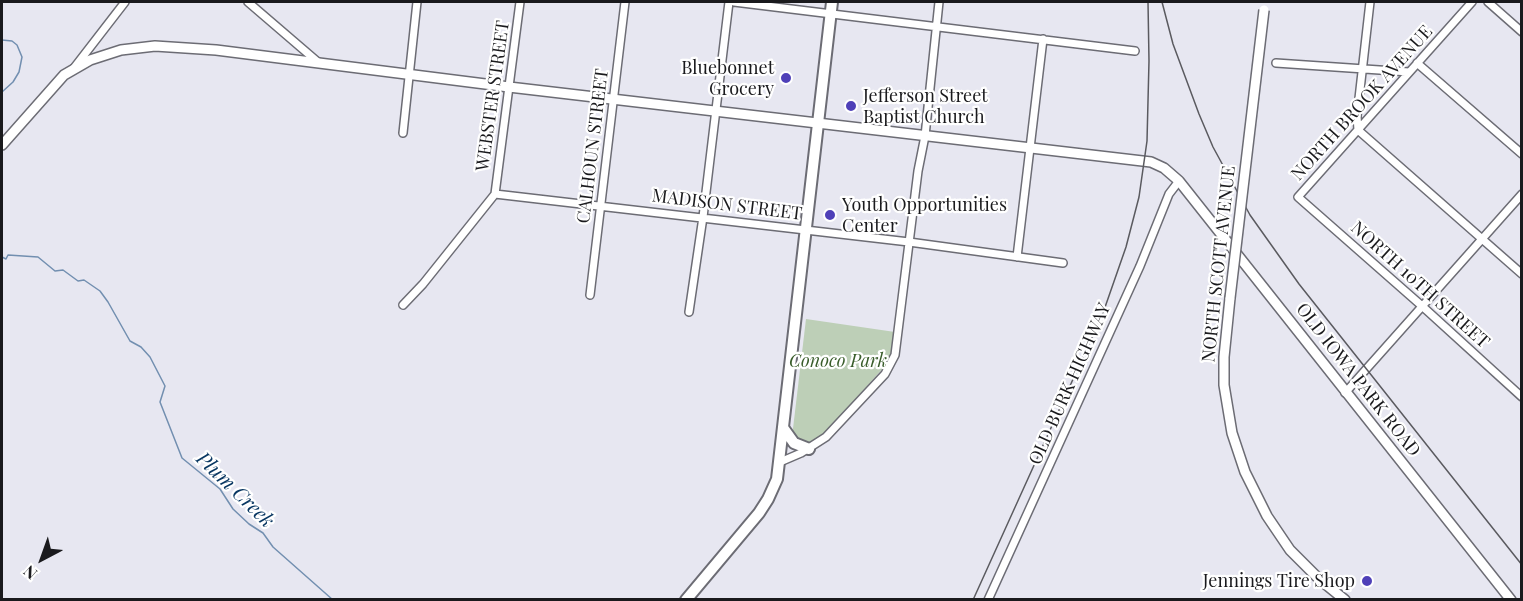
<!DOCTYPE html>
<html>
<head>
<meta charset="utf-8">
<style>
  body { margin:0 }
  #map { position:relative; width:1523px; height:601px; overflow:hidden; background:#e7e7f1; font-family:"Playfair Display",serif }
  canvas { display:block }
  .frame { position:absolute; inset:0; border:3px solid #1a1a1d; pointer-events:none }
  .north { position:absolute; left:12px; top:529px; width:60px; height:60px; -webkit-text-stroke:4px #fff; paint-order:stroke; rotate:221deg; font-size:16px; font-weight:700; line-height:24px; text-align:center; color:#1a1a1d }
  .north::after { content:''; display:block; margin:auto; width:21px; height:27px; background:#1a1a1d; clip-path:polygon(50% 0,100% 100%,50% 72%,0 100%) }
</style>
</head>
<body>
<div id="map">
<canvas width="1523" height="601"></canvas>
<div class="frame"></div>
<div class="north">N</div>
</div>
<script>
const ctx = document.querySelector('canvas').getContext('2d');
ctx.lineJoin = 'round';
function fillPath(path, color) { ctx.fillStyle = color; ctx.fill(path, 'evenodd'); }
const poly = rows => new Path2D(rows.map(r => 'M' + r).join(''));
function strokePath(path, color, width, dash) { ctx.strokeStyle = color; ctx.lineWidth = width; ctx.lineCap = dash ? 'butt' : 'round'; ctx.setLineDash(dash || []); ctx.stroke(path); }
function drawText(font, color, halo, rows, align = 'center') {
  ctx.font = font + ' "Playfair Display",serif'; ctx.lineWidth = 4.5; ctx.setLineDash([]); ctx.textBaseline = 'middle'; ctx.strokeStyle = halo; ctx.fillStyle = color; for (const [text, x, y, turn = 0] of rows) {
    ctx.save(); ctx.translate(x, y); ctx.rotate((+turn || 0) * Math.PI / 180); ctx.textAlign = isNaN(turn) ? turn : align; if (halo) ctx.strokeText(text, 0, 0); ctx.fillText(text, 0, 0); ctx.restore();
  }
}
fillPath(poly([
  [806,319,895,332,893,348,890,360,885,366,819,440,809,445,792,437]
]), '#bdcfb7');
strokePath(poly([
  [2,40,12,41,17,45,22,57,19,72,13,82,2,92],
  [2,257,6,259,8,255,38,257,55,271,63,270,78,281,84,280,100,291,108,302,130,341,141,347,150,357,165,386,160,402,182,458,220,489,233,509,249,524,263,533,273,547,333,600]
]), '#728fb0', 1.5);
const street = poly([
  [248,2,319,63],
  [734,2,1135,51],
  [1370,2,1357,116,1358,130,1522,274],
  [1472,2,1298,197,1422,306,1522,397],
  [1488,2,1522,32],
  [1276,63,1409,72],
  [1417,63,1522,154],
  [74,68,125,2],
  [403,133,417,2],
  [495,194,909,242,1063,263],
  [495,194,520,2],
  [1017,257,1043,39],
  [590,295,625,2],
  [403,305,423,284,495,194],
  [689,312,703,217,729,2],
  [1345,393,1522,194],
  [780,462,801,453,826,437,885,374,895,355,918,171,925,136,939,2],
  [988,600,1140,266,1169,194,1179,181]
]);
const secondary = poly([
  [2,145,64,75,90,60,121,50,155,46,216,50,509,87,1151,162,1164,168,1179,181,1511,600],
  [1230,298,1224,357,1224,385,1232,433,1245,472,1267,516,1290,550,1318,578,1345,600]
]);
const primary = poly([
  [784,429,794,443,809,449],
  [686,600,759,513,768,499,777,479,832,2]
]);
strokePath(street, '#6c6c74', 10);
strokePath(secondary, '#6c6c74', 12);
strokePath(primary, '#6c6c74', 14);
strokePath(street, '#fff', 7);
strokePath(secondary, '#fff', 9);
strokePath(primary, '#fff', 10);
strokePath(poly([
  [1162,2,1173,44,1199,114,1213,147,1250,215,1299,284,1522,565],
  [973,600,1103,313,1126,247,1139,197,1147,141,1149,61,1148,2]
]), '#5a5a5f', 1.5);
const secondaryBridge = poly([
  [1230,298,1264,10]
]);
strokePath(secondaryBridge, '#6c6c74', 12, []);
strokePath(secondaryBridge, '#fff', 9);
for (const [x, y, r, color] of [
  [786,78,6,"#4f40b8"],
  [851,106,6,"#4f40b8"],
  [830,215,6,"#4f40b8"],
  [1367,581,6,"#4f40b8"]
]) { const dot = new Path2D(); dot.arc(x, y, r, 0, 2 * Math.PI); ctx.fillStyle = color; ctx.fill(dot); strokePath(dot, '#fff', 2); }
drawText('18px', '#1a1a1d', '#fff', [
  ["Bluebonnet",774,68],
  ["Grocery",774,89],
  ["Jefferson Street",863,96,"left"],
  ["Baptist Church",863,117,"left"],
  ["Youth Opportunities",842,205,"left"],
  ["Center",842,226,"left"],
  ["Jennings Tire Shop",1355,581]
], 'right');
drawText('18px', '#1a1a1d', '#fff', [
  ["WEBSTER STREET",493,96,-82],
  ["NORTH BROOK AVENUE",1362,103,-48],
  ["CALHOUN STREET",593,146,-83],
  ["MADISON STREET",727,205,7],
  ["NORTH SCOTT AVENUE",1219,264,-84],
  ["NORTH 10TH STREET",1420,285,42],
  ["OLD IOWA PARK ROAD",1358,380,52],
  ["OLD BURK HIGHWAY",1070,384,-66]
]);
drawText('italic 18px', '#395d2b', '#fff', [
  ["Conoco Park",838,361]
]);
drawText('italic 20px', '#093762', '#fff', [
  ["Plum Creek",235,490,44]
]);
</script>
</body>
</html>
